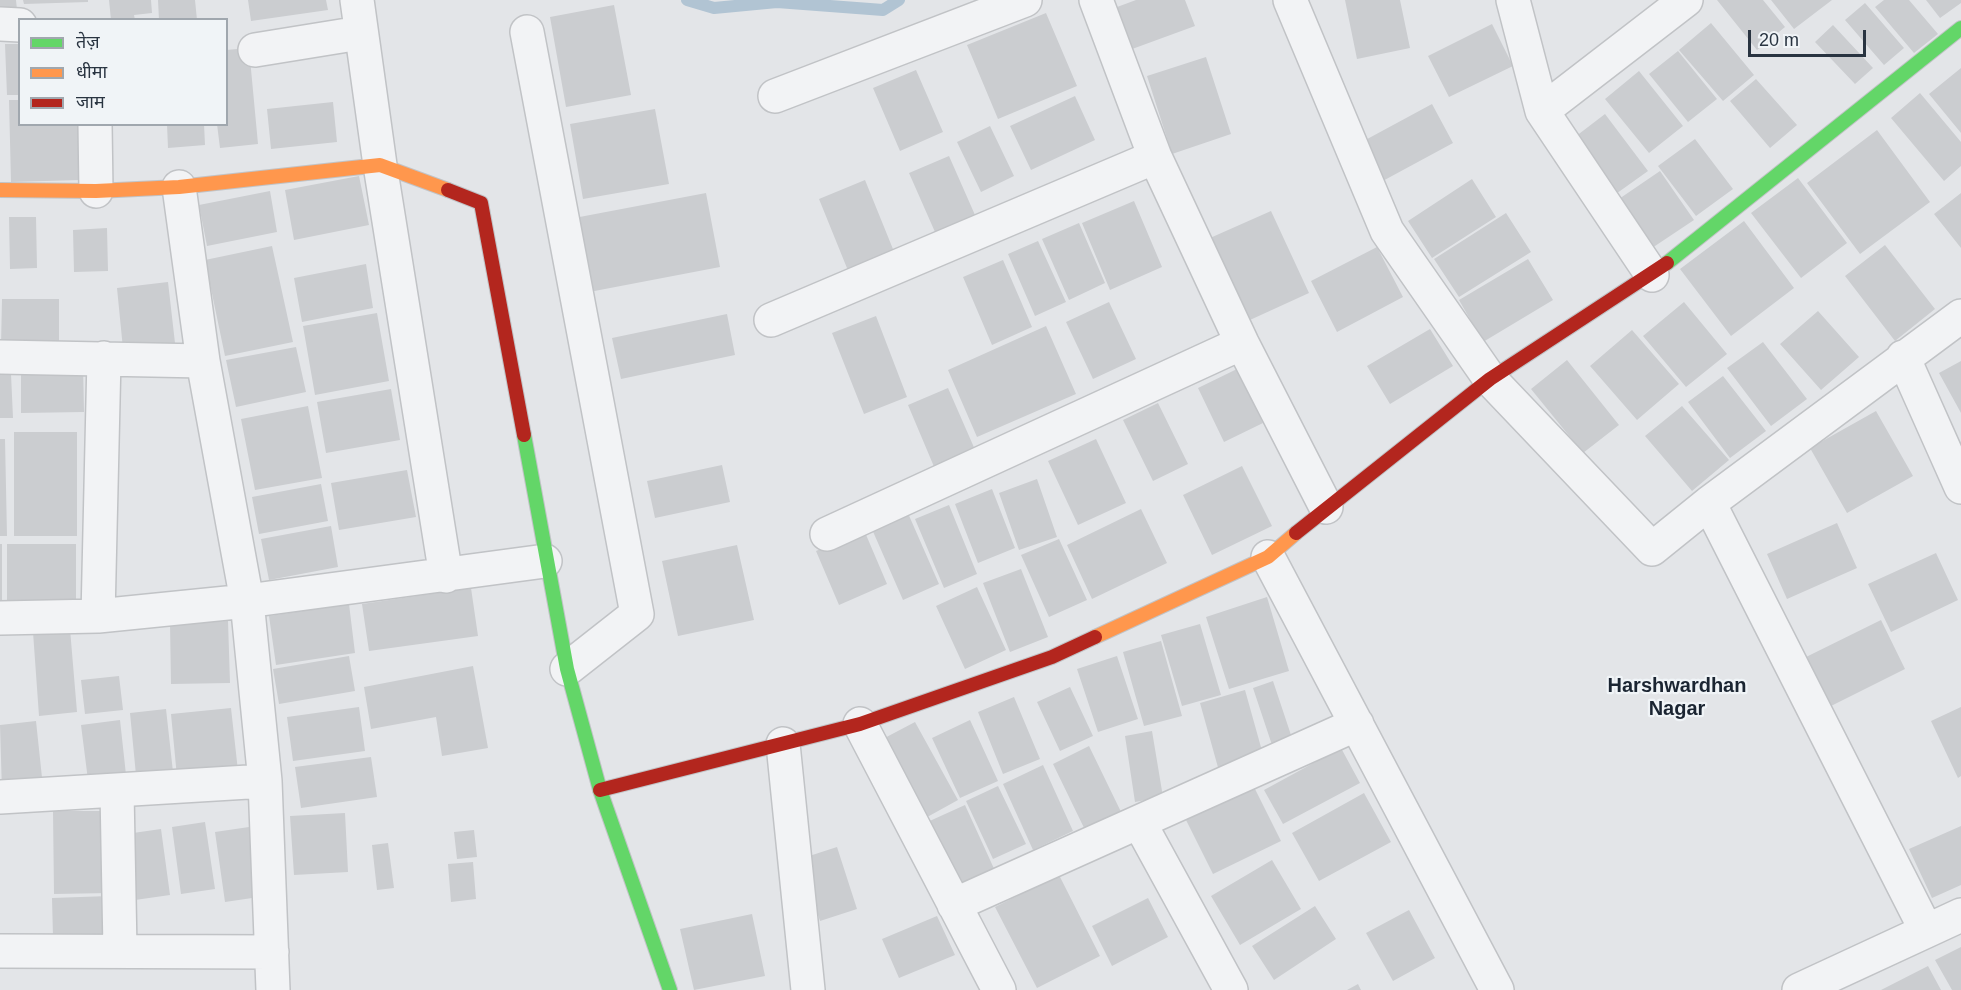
<!DOCTYPE html>
<html>
<head>
<meta charset="utf-8">
<style>
  body { margin:0 }
  #map { position:relative; width:1961px; height:990px; overflow:hidden; background:#e3e5e8; font-family:Helvetica,"Noto Sans Devanagari",sans-serif }
  canvas { display:block }
  .legend { position:absolute; left:18px; top:18px; width:210px; height:108px; box-sizing:border-box; background:#f0f4f7; border:2px solid #a0a7ae; margin:0; padding:8px 10px; list-style:none; font-size:18px; color:#293441 }
  .legend li { display:flex; align-items:center; gap:12px; height:30px }
  .legend b { width:30px; border:2px solid #a0a7ae }
  .scale { position:absolute; left:1748px; top:30px; width:118px; height:27px; box-sizing:border-box; border:3px solid #293441; border-top:0; padding-left:8px; font-size:18px; line-height:21px; white-space:nowrap; color:#293441; -webkit-text-stroke:4px #f0f4f7; paint-order:stroke }
</style>
</head>
<body>
<div id="map">
<canvas width="1961" height="990"></canvas>
<ul class="legend">
<li><b style="height:8px;background:#63d668"></b>तेज़</li>
<li><b style="height:8px;background:#ff974d"></b>धीमा</li>
<li><b style="height:8px;background:#b3261e"></b>जाम</li>
</ul>
<div class="scale">20 m</div>
</div>
<script>
const ctx = document.querySelector('canvas').getContext('2d');
ctx.lineJoin = 'round';
const poly = rows => new Path2D(rows.map(r => 'M' + r).join(''));
function strokePath(path, color, width, dash) { ctx.strokeStyle = color; ctx.lineWidth = width; ctx.lineCap = dash ? 'butt' : 'round'; ctx.setLineDash(dash || []); ctx.stroke(path); }
function fillPath(path, color) { ctx.fillStyle = color; ctx.fill(path, 'evenodd'); }
function drawText(font, color, halo, rows, align = 'center') {
  ctx.font = font + ' Helvetica,sans-serif'; ctx.lineWidth = 4.5; ctx.setLineDash([]); ctx.textBaseline = 'middle'; ctx.strokeStyle = halo; ctx.fillStyle = color; for (const [text, x, y, turn = 0] of rows) {
    ctx.save(); ctx.translate(x, y); ctx.rotate((+turn || 0) * Math.PI / 180); ctx.textAlign = isNaN(turn) ? turn : align; if (halo) ctx.strokeText(text, 0, 0); ctx.fillText(text, 0, 0); ctx.restore();
  }
}
strokePath(poly([
  [687,0,714,8,777,2,883,10,899,0]
]), '#b1c4d3', 12);
fillPath(poly([
  [0,0,16,0,17,10,0,10],
  [23,0,88,0,88,2,24,4],
  [109,0,151,0,152,13,134,15,135,20,111,20],
  [158,0,195,0,197,20,159,20],
  [248,0,326,0,328,10,251,21],
  [1136,0,1185,0,1195,26,1124,52,1109,10],
  [1345,0,1400,0,1410,48,1357,59],
  [1717,0,1763,0,1785,27,1757,50],
  [1771,0,1832,0,1794,29],
  [1884,0,1909,0,1938,34,1914,53,1875,7],
  [1926,0,1961,0,1961,3,1940,18],
  [1865,3,1904,48,1884,65,1845,20],
  [614,5,631,95,566,107,550,17],
  [1046,13,1077,86,998,119,967,45],
  [1711,23,1754,75,1723,101,1679,50],
  [1492,24,1513,66,1449,97,1428,56],
  [1833,25,1873,68,1855,84,1815,42],
  [5,44,20,44,20,95,7,95],
  [249,48,258,144,220,148,217,124,226,124,226,50],
  [1678,51,1717,99,1688,122,1649,74],
  [1206,57,1231,134,1172,154,1147,76],
  [1961,68,1961,133,1929,94],
  [916,70,943,132,900,151,873,88],
  [1639,71,1683,126,1649,153,1605,99],
  [1756,79,1797,125,1770,148,1730,101],
  [1920,93,1961,142,1961,166,1944,181,1891,118],
  [1075,96,1095,140,1031,170,1010,126],
  [9,100,20,100,20,124,78,124,80,180,11,182],
  [333,102,337,142,271,149,267,109],
  [1432,104,1453,143,1379,183,1358,144],
  [655,109,669,184,583,199,570,124],
  [1605,114,1648,171,1613,196,1571,140],
  [167,124,204,124,205,145,168,148],
  [990,126,1014,176,981,192,957,142],
  [1877,130,1930,202,1860,254,1807,183],
  [1695,139,1733,189,1696,216,1658,166],
  [949,156,975,215,935,232,909,173],
  [1660,171,1694,220,1649,250,1616,201],
  [359,176,369,225,294,240,285,190],
  [1798,178,1847,243,1801,278,1751,213],
  [1472,179,1496,217,1432,258,1408,221],
  [865,180,897,259,851,278,819,199],
  [270,191,277,232,207,246,199,205],
  [706,193,720,267,584,293,569,219],
  [1961,193,1961,248,1934,214],
  [1134,201,1162,267,1110,290,1082,223],
  [1271,211,1309,293,1239,325,1201,242],
  [1506,213,1531,252,1459,297,1434,259],
  [9,217,36,217,37,268,10,269],
  [1744,221,1794,288,1731,336,1680,269],
  [1079,223,1105,283,1069,300,1042,239],
  [107,228,108,271,74,272,73,230],
  [1038,241,1066,302,1035,316,1008,254],
  [1885,245,1935,309,1895,341,1845,276],
  [272,246,293,342,225,356,205,260],
  [1377,247,1403,297,1337,332,1311,281],
  [1528,259,1553,300,1483,342,1459,300],
  [1003,260,1032,327,992,345,963,277],
  [366,264,373,308,302,322,294,278],
  [168,282,175,343,123,349,117,288],
  [2,299,59,299,59,347,1,346],
  [1109,302,1136,359,1093,379,1066,322],
  [1684,302,1727,354,1686,387,1643,336],
  [1818,311,1859,357,1821,390,1780,344],
  [377,313,389,381,315,395,303,326],
  [727,314,735,355,621,379,612,338],
  [876,316,907,397,864,414,832,333],
  [1046,326,1076,394,977,437,948,370],
  [1430,329,1453,366,1390,404,1367,366],
  [1632,330,1679,384,1637,420,1590,366],
  [1763,342,1807,399,1771,426,1727,368],
  [296,347,306,392,236,407,226,360],
  [1567,360,1619,425,1583,453,1531,389],
  [1961,361,1961,413,1939,373],
  [83,364,84,412,21,413,21,365],
  [1237,369,1263,423,1224,442,1198,388],
  [0,374,11,374,13,418,0,418],
  [1723,376,1766,431,1730,458,1688,402],
  [948,388,976,452,935,469,908,405],
  [391,389,400,440,326,453,317,402],
  [1158,403,1188,464,1153,481,1123,420],
  [308,406,322,478,255,490,241,419],
  [1682,406,1729,460,1692,491,1645,436],
  [1876,411,1913,476,1847,513,1810,448],
  [14,432,77,432,77,536,14,536],
  [0,439,5,439,7,536,0,536],
  [1096,439,1126,503,1078,525,1048,461],
  [722,465,730,502,655,518,647,481],
  [1242,466,1272,526,1212,555,1183,495],
  [407,470,416,517,339,530,331,483],
  [1037,479,1057,537,1019,550,999,493],
  [321,484,328,521,259,534,252,497],
  [992,489,1015,548,978,563,955,504],
  [949,505,977,574,944,588,915,519],
  [1141,509,1167,563,1092,599,1067,545],
  [907,511,939,584,903,600,871,527],
  [1837,523,1857,568,1787,599,1767,554],
  [331,526,338,567,269,580,261,539],
  [864,530,887,584,839,605,816,551],
  [1059,539,1087,600,1049,617,1021,555],
  [0,544,2,544,2,610,0,610],
  [7,544,76,544,76,606,7,606],
  [737,545,754,620,678,636,662,561],
  [1936,553,1958,600,1891,632,1868,584],
  [1021,569,1048,637,1010,652,983,583],
  [977,587,1006,650,965,669,936,606],
  [471,588,478,636,369,651,362,604],
  [1267,597,1289,671,1229,689,1206,617],
  [349,604,355,653,276,665,269,616],
  [1881,620,1905,669,1829,707,1804,658],
  [228,621,230,683,171,684,170,623],
  [1200,624,1221,695,1182,706,1161,635],
  [70,629,77,712,39,716,33,632],
  [1161,641,1182,716,1144,726,1123,652],
  [349,656,355,691,279,704,273,669],
  [1117,656,1138,719,1098,732,1077,669],
  [473,666,488,748,442,756,436,717,371,729,364,687],
  [119,676,123,710,85,714,81,680],
  [1273,681,1295,747,1275,754,1253,688],
  [1070,687,1093,736,1060,751,1037,702],
  [1245,690,1264,758,1219,771,1200,703],
  [1014,697,1040,759,1003,774,978,712],
  [359,707,365,751,293,761,287,717],
  [1961,707,1961,776,1958,778,1931,721],
  [231,708,238,771,177,777,171,714],
  [166,709,173,772,136,775,130,713],
  [120,720,127,784,89,788,81,725],
  [970,720,998,781,960,798,932,738],
  [36,721,43,787,2,792,0,725],
  [915,722,958,800,920,821,877,742],
  [1152,731,1163,797,1135,802,1125,736],
  [1089,746,1123,816,1087,834,1053,764],
  [1341,748,1360,783,1283,824,1264,790],
  [371,757,377,797,301,808,295,767],
  [1043,765,1073,831,1033,850,1003,784],
  [1253,785,1281,841,1213,874,1185,818],
  [998,786,1026,844,993,859,966,801],
  [1364,793,1391,842,1319,881,1292,833],
  [965,805,996,873,955,893,923,824],
  [53,811,109,811,110,893,54,894],
  [345,813,348,872,294,875,290,816],
  [205,822,215,889,181,894,172,827],
  [1961,826,1961,885,1932,898,1909,849],
  [249,827,259,897,225,902,215,832],
  [161,829,170,895,128,901,119,835],
  [474,830,477,857,457,859,454,832],
  [388,843,394,888,377,890,372,845],
  [837,847,857,909,820,921,800,859],
  [1272,860,1301,909,1240,945,1211,896],
  [473,862,476,899,451,902,448,864],
  [1059,875,1100,956,1037,988,995,907],
  [109,896,111,936,53,937,52,898],
  [1148,898,1168,937,1112,966,1092,926],
  [1315,906,1336,939,1274,980,1252,946],
  [1409,910,1435,958,1393,981,1366,933],
  [752,914,765,976,694,990,680,929],
  [937,916,955,955,899,978,882,939],
  [1961,947,1961,990,1952,990,1935,960],
  [1928,966,1941,990,1881,990],
  [1358,984,1361,990,1347,990]
]), '#cbcdd0');
const street = poly([
  [357,0,380,165,446,576],
  [1096,0,1155,157,1242,343,1326,507],
  [1290,0,1387,231,1490,379,1652,549,1709,503,1961,316],
  [1513,0,1542,111,1652,275],
  [0,24,20,25],
  [527,32,637,614,567,669],
  [255,50,360,33],
  [775,96,1025,0],
  [1542,111,1686,0],
  [95,124,96,191],
  [179,187,203,361,247,601,265,781,273,990],
  [771,320,1155,157],
  [0,357,203,361],
  [1903,357,1961,487],
  [1709,503,1926,930],
  [827,534,1242,343],
  [1268,557,1497,990],
  [98,616,104,358],
  [0,618,98,616,247,601,545,561],
  [860,724,999,990],
  [783,744,808,990],
  [117,791,120,950],
  [0,797,265,781],
  [1139,822,1231,990],
  [954,905,1357,724],
  [0,951,272,952],
  [1799,990,1961,915]
]);
const fast = poly([
  [1667,263,1961,28],
  [524,435,567,669,600,790,670,990]
]);
const slow = poly([
  [0,190,96,191,179,187,380,165,448,190],
  [1095,637,1268,557,1296,533]
]);
const jam = poly([
  [448,190,481,203,524,435],
  [1296,533,1490,379,1667,263],
  [600,790,860,724,1052,657,1095,637]
]);
strokePath(street, '#c1c3c6', 36);
strokePath(fast, '#c1c3c6', 16);
strokePath(slow, '#c1c3c6', 16);
strokePath(jam, '#c1c3c6', 16);
strokePath(street, '#f2f3f5', 33);
strokePath(fast, '#63d668', 14);
strokePath(slow, '#ff974d', 14);
strokePath(jam, '#b3261e', 14);
drawText('bold 20px', '#1b2532', '#f0f4f7', [
  ["Harshwardhan",1677,686],
  ["Nagar",1677,709]
]);
</script>
</body>
</html>
